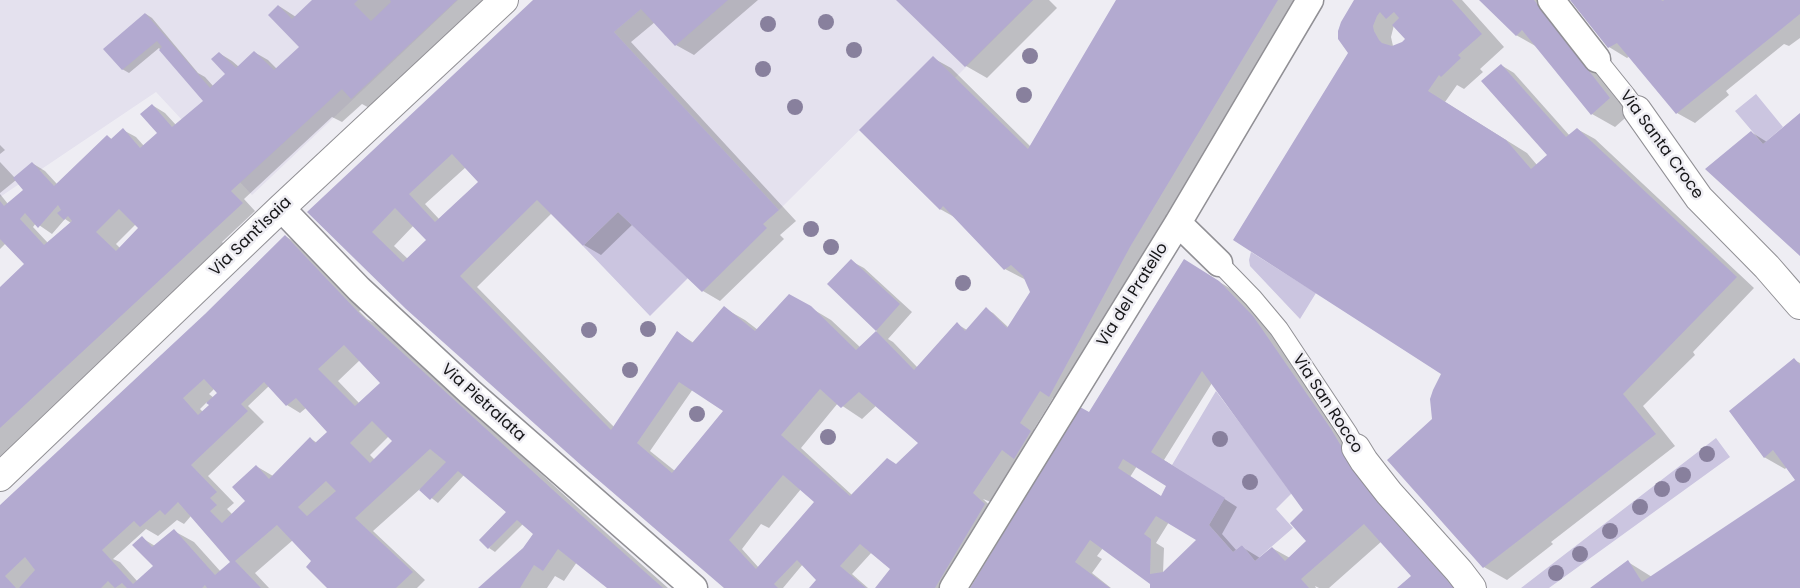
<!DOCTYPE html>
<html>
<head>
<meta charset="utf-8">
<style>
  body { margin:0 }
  canvas { display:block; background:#eeedf3 }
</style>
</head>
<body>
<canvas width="1800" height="588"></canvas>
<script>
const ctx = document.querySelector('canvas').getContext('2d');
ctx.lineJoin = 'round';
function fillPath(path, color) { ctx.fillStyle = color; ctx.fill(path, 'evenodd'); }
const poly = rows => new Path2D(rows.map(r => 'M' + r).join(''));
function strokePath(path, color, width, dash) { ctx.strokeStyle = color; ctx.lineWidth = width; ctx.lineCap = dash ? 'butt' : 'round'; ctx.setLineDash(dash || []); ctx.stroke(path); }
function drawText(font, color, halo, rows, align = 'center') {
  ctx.font = font + ' Poppins,sans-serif'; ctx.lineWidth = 5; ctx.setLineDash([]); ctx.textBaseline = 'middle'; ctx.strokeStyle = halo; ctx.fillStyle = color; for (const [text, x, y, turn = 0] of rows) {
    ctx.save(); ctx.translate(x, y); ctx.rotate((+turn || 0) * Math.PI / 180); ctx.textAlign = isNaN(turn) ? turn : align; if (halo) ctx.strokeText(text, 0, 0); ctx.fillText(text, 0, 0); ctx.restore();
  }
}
fillPath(poly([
  [0,0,458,0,252,195,156,92,0,197],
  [651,0,1033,0,955,78,933,57,779,210,614,32]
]), '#e4e1ee');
fillPath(poly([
  [1756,94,1783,127,1763,144,1735,111],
  [618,212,688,278,650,316,583,246],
  [1251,252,1316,293,1300,319,1250,266,1249,260],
  [1216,391,1292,493,1276,509,1293,528,1255,561,1242,545,1233,552,1209,525,1224,499,1172,465],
  [1716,438,1730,457,1549,588,1521,588]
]), '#cbc5e0');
fillPath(poly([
  [314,0,494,0,375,111,362,104,342,122,332,117,244,199,255,211,222,242,228,248,0,459,0,289,26,264,6,243,0,249,0,194,8,204,25,190,16,180,0,193,0,162,15,178,32,163,45,171,57,184,107,136,113,140,123,130,136,137,144,146,159,133,152,105,165,113,176,125,205,101,159,48,129,73,122,69,146,14,152,18,198,73,205,77,214,87,227,74,219,53,232,61,239,67,254,52,268,60,277,69,301,47,279,6,296,17],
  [65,219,71,223,48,243,33,227,36,223,52,234],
  [136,224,140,228,120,248,116,244],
  [534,0,758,0,694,55,676,45,655,22,631,42,796,221,780,235,784,239,720,301,703,291,633,224,601,255,584,245,552,213,477,287,615,428,678,333,694,343,724,308,745,320,758,330,789,295,831,320,861,348,877,331,829,284,851,261,864,268,912,312,888,339,893,342,918,368,957,324,967,330,986,309,993,313,1009,328,1032,292,1026,280,1005,269,956,218,940,209,933,58,951,68,1031,147,1118,0,1309,0,1154,259,1144,253,1062,403,1053,398,1034,429,1048,442,991,502,983,499,998,513,957,588,877,588,892,569,872,552,852,574,868,588,811,588,818,580,803,564,783,588,726,588,309,212],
  [466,167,479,182,439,219,425,204],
  [414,225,427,240,408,259,394,246],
  [693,389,725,411,675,471,650,451],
  [838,403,862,419,877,405,920,443,897,465,852,495,801,448],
  [801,489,816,502,759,568,742,549,761,524,769,528],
  [898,0,1049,0,1057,8,987,78,966,66],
  [1356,0,1462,0,1504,47,1480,69,1483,72,1464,89,1457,85,1445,102,1527,153,1537,165,1548,155,1501,65,1514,73,1570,136,1577,129,1595,139,1754,288,1693,352,1695,355,1643,406,1675,446,1551,542,1553,544,1507,580,1484,567,1443,374,1349,52],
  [1394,25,1411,44,1393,46,1391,37],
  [1481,0,1543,0,1632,112,1615,127,1592,114,1539,48,1516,35],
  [1571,0,1800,0,1800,38,1789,46,1784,44,1726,91,1729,95,1695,123,1677,113,1630,56,1627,58,1609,47],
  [1800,115,1800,255,1751,132,1767,142],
  [0,145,5,150,0,154],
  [285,236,305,248,363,309,359,311,367,319,381,327,585,514,668,588,609,588,577,562,564,581,555,576,547,588,480,588,524,549,534,533,523,524,495,552,489,548,512,517,464,475,438,503,420,489,373,531,425,580,417,588,328,588,313,561,293,540,255,573,269,588,0,588,0,507,206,315],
  [360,360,382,383,360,404,338,381],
  [269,386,287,405,300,413,306,408,329,432,317,443,310,438,273,476,256,466,247,501,233,515,227,509,234,503,208,476,264,422,248,406],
  [214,389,218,394,214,398,209,394],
  [207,402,214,410,203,412,200,409],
  [389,436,394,441,375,460,370,455],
  [191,516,232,562,221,572,194,542,174,531,155,546,142,538,155,566,138,582,120,562,113,559,146,529,158,536,177,520,184,524],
  [1205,273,1239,294,1274,329,1465,588,1399,588,1412,576,1382,541,1329,588,1319,588,1315,586,1316,588,1151,588,1151,584,1103,548,1097,556,1102,559,1092,573,1111,588,971,588,1089,414],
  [1212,383,1305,510,1308,542,1290,558,1272,548,1260,558,1242,547,1237,551,1222,534,1237,507,1164,460],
  [1137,466,1168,486,1162,497,1130,477],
  [1169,522,1198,540,1163,574,1164,548,1156,543],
  [1794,360,1800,363,1800,588,1592,588,1628,562,1652,577,1796,480,1787,467,1785,469,1764,457]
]), '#0003');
fillPath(poly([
  [312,0,358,0,354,4,371,21,391,2,390,0,457,0,351,99,342,89,231,191,243,203,0,428,0,287,24,264,0,239,0,201,4,206,23,190,13,178,32,162,54,186,107,135,111,139,123,128,140,148,157,133,140,114,152,104,172,127,203,101,159,50,162,47,157,41,122,70,103,49,145,13,210,88,225,74,211,59,219,52,236,68,254,51,274,70,299,47,268,15,278,5,292,19],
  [58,205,61,210,57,213,64,220,68,216,72,221,44,245,20,219,25,213,38,228],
  [119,209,138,228,116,251,96,232],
  [533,0,728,0,675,46,641,9,614,32,779,210,763,224,767,228,702,292,618,212,583,246,537,200,460,276,611,430,677,331,692,343,724,306,755,331,789,294,811,306,856,350,876,331,914,370,957,322,965,331,986,307,1007,328,1030,292,1023,276,1011,265,1004,270,943,206,940,210,859,130,933,56,1028,149,1116,0,1278,0,1130,247,1049,397,1040,391,1020,423,1031,431,1014,459,1002,450,973,493,985,504,935,588,875,588,890,569,860,544,840,566,866,588,809,588,816,580,797,560,774,584,778,588,724,588,582,466,406,309,307,212],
  [452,154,478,182,435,222,409,194],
  [395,208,426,240,403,262,372,232],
  [679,382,723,411,672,473,637,443],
  [820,389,841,408,859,392,918,443,896,464,887,458,850,496,781,435],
  [783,475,814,502,756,569,729,540],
  [896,0,1033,0,965,67],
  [1354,0,1452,0,1482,34,1458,55,1461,58,1441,77,1439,75,1428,91,1506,140,1531,169,1547,155,1481,81,1501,64,1566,137,1577,128,1737,277,1623,394,1656,434,1483,568,1387,460,1432,419,1430,399,1433,390,1441,374,1233,240,1348,53,1338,39,1338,31,1341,22],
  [1380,12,1386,19,1394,12,1399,18,1392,25,1405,39,1402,42,1392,46,1382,43,1379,40,1374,31,1373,26,1377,16],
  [1479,0,1534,0,1610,98,1591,115,1522,30,1516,36],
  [1570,0,1661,0,1663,1,1664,0,1800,0,1800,14,1676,114,1617,43,1608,48],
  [1800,113,1800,256,1705,169,1751,131,1763,144],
  [285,235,360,314,564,500,663,588,607,588,558,549,543,571,534,565,520,588,478,588,523,548,533,534,517,520,488,549,479,540,506,512,458,471,430,500,419,490,446,462,430,449,355,518,413,572,396,588,327,588,306,567,311,561,277,525,235,561,261,588,207,588,205,585,202,588,127,588,122,583,115,588,108,581,101,588,19,588,35,570,25,557,5,576,16,588,0,588,0,505,205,314],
  [344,345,380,383,355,406,318,369],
  [204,379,217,393,206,403,209,405,198,415,183,398],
  [264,382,286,406,296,398,327,432,315,443,310,437,269,479,256,465,232,487,245,501,222,523,210,511,217,505,210,498,217,492,191,465,248,411,241,404],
  [372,421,392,441,370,463,350,443],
  [326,481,336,491,307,516,298,507],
  [178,502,230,562,215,575,174,529,152,547,142,536,132,545,153,566,133,584,102,550,134,521,140,527,160,510,165,515],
  [851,259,900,304,876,331,827,284],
  [1184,259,1219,281,1253,316,1331,429,1366,488,1454,588,1397,588,1411,576,1364,524,1301,579,1309,588,1150,588,1150,584,1090,540,1075,562,1110,588,970,588,1080,407,1089,412],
  [1202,371,1303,510,1290,523,1306,541,1285,561,1272,547,1255,561,1242,545,1233,552,1209,525,1225,498,1151,452],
  [1123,459,1166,486,1161,496,1118,468],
  [1156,516,1196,540,1163,572,1150,574,1151,539,1144,534],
  [1794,358,1800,365,1800,588,1590,588,1628,560,1642,582,1795,480,1773,450,1764,458,1729,411]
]), '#b3aad0');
const service = poly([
  [1597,59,1626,95,1637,110],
  [1219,263,1253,298,1279,329,1348,433,1356,448]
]);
const pedestrian = poly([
  [1551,0,1597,59],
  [281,208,359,289,470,392,694,588],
  [1178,223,1219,263],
  [953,588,1178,223,1310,0]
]);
const minor = poly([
  [1637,110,1699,198,1767,267,1800,305],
  [1356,448,1364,461,1389,493,1459,571,1472,588]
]);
const tertiary = poly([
  [0,477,281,208,504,0]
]);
strokePath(service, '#919095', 20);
strokePath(pedestrian, '#919095', 29);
strokePath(minor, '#919095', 30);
strokePath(tertiary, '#919095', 30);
strokePath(service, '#fff', 18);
strokePath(pedestrian, '#fff', 26);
strokePath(minor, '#fff', 28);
strokePath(tertiary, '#fff', 28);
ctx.fillStyle = '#88809d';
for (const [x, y] of [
  [826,22],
  [768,24],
  [854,50],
  [1030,56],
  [763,69],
  [1024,95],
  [795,107],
  [811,229],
  [831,247],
  [963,283],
  [648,329],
  [589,330],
  [630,370],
  [697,414],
  [828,437],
  [1220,439],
  [1707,454],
  [1683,475],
  [1250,482],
  [1662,489],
  [1640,507],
  [1610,531],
  [1580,554],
  [1556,573]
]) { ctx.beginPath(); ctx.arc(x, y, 8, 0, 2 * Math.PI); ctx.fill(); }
drawText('16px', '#161618', '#eeedf3', [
  ["Via Santa Croce",1661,145,54],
  ["Via Sant'Isaia",251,237,-44],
  ["Via del Pratello",1133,295,-58],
  ["Via Pietralata",483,403,42],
  ["Via San Rocco",1327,404,57]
]);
</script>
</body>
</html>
